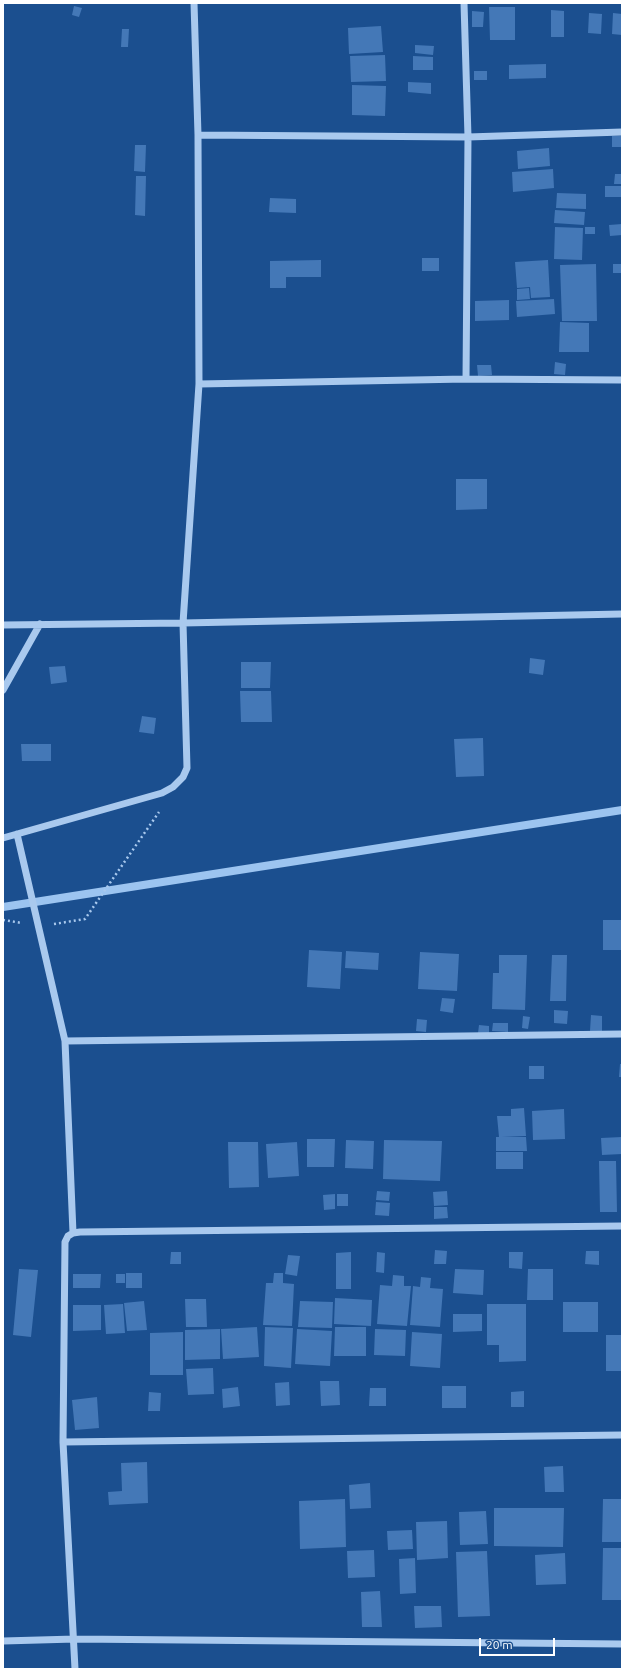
<!DOCTYPE html>
<html>
<head>
<meta charset="utf-8">
<style>
  body { margin:0 }
  #map { position:relative; width:625px; height:1672px; overflow:hidden; background:#1b4f8f; font-family:Ubuntu,sans-serif }
  canvas { display:block }
  .frame { position:absolute; inset:0; border:4px solid #fff; pointer-events:none }
  .scale { position:absolute; left:479px; top:1638px; width:76px; height:18px; box-sizing:border-box; border:2px solid #fff; border-top:0; padding-left:5px; font-size:12px; line-height:14px; white-space:nowrap; color:#fff; -webkit-text-stroke:3px #1b4f8f; paint-order:stroke }
</style>
</head>
<body>
<div id="map">
<canvas width="625" height="1672"></canvas>
<div class="frame"></div>
<div class="scale">20 m</div>
</div>
<script>
const ctx = document.querySelector('canvas').getContext('2d');
ctx.lineJoin = 'round';
const poly = rows => new Path2D(rows.map(r => 'M' + r).join(''));
function strokePath(path, color, width, dash) { ctx.strokeStyle = color; ctx.lineWidth = width; ctx.lineCap = dash ? 'butt' : 'round'; ctx.setLineDash(dash || []); ctx.stroke(path); }
function fillPath(path, color) { ctx.fillStyle = color; ctx.fill(path, 'evenodd'); }
strokePath(poly([
  [3,907,622,810]
]), '#9cc4f0', 8);
fillPath(poly([
  [74,6,82,8,79,17,72,15],
  [489,7,515,7,515,40,490,40],
  [551,10,564,11,564,37,551,37],
  [472,11,484,12,483,27,472,27],
  [589,13,602,14,601,34,588,33],
  [613,13,622,14,622,35,612,34],
  [381,26,383,52,349,54,348,28],
  [122,29,129,29,128,47,121,47],
  [415,45,434,46,433,55,415,53],
  [385,55,386,81,351,82,350,56],
  [413,56,433,57,433,70,413,70],
  [546,64,546,78,509,79,509,65],
  [474,71,487,71,487,80,474,80],
  [408,82,431,83,431,94,408,92],
  [352,85,386,86,385,116,352,115],
  [612,136,622,136,622,147,612,147],
  [135,145,146,145,145,172,134,171],
  [549,148,550,166,518,169,517,151],
  [553,169,554,188,513,192,512,172],
  [615,174,622,174,622,184,614,184],
  [136,176,146,176,145,216,135,215],
  [605,186,622,186,622,197,605,197],
  [557,193,586,194,586,209,556,208],
  [270,198,296,199,296,213,269,212],
  [555,210,585,212,584,225,554,223],
  [622,224,622,235,610,236,609,225],
  [555,227,583,228,582,260,554,259],
  [585,227,595,227,595,234,585,234],
  [422,258,439,258,439,271,422,271],
  [321,260,321,277,286,277,286,288,270,288,270,261],
  [548,260,550,297,531,298,530,287,517,288,515,262],
  [596,264,597,321,562,321,560,265],
  [613,264,622,264,622,273,613,273],
  [529,288,530,299,517,300,517,289],
  [554,299,555,314,517,317,516,301],
  [509,300,509,320,475,321,475,301],
  [560,322,589,323,589,352,559,352],
  [555,362,566,364,565,375,554,374],
  [477,365,491,365,492,375,478,376],
  [456,479,487,479,487,509,456,510],
  [530,658,545,660,543,675,529,673],
  [241,662,271,662,270,688,241,688],
  [65,666,67,682,51,684,49,667],
  [240,691,271,691,272,722,241,722],
  [142,716,156,718,154,734,139,732],
  [483,738,484,776,456,777,454,739],
  [21,744,51,744,51,761,22,761],
  [603,920,622,920,622,950,603,950],
  [309,950,342,952,340,989,307,987],
  [346,951,379,953,378,970,345,968],
  [420,952,459,954,457,991,418,989],
  [499,955,527,955,525,1010,492,1009,493,973,499,973],
  [552,955,567,955,566,1001,550,1001],
  [442,998,455,999,453,1013,440,1011],
  [554,1010,568,1011,567,1024,554,1023],
  [591,1015,602,1016,602,1031,590,1031],
  [523,1016,530,1017,528,1029,522,1028],
  [417,1019,427,1020,426,1032,416,1031],
  [493,1023,508,1023,508,1032,492,1031],
  [479,1025,489,1026,489,1033,478,1033],
  [620,1064,622,1064,622,1077,619,1077],
  [529,1066,544,1066,544,1079,529,1079],
  [524,1108,526,1136,502,1137,526,1137,527,1151,496,1151,496,1137,499,1137,497,1116,511,1116,511,1109],
  [564,1109,565,1139,533,1140,532,1111],
  [622,1137,622,1154,602,1155,601,1138],
  [307,1139,335,1139,334,1167,307,1167],
  [346,1140,374,1141,373,1169,345,1168],
  [384,1140,442,1141,440,1181,383,1179],
  [228,1142,258,1142,259,1187,229,1188],
  [297,1142,299,1176,268,1178,266,1144],
  [496,1152,523,1152,523,1169,496,1169],
  [599,1161,616,1161,617,1212,600,1212],
  [377,1191,390,1192,389,1201,376,1200],
  [447,1191,448,1205,434,1206,433,1192],
  [335,1194,335,1209,324,1210,323,1195],
  [337,1194,348,1194,348,1206,337,1206],
  [376,1202,390,1203,389,1216,375,1215],
  [434,1207,447,1207,448,1218,434,1219],
  [435,1250,447,1251,446,1264,434,1264],
  [586,1251,599,1251,599,1265,585,1264],
  [171,1252,181,1252,181,1264,170,1264],
  [351,1252,351,1289,336,1289,336,1253],
  [377,1252,385,1253,384,1273,376,1272],
  [509,1252,523,1252,522,1269,509,1268],
  [288,1255,300,1256,297,1276,285,1274],
  [19,1269,38,1270,31,1337,13,1335],
  [455,1269,484,1270,483,1295,453,1293],
  [528,1269,553,1269,553,1300,527,1300],
  [126,1273,142,1273,142,1288,126,1288],
  [274,1273,283,1273,283,1283,294,1284,292,1326,263,1325,266,1283,273,1283],
  [73,1274,101,1274,100,1288,73,1288],
  [116,1274,125,1274,125,1283,116,1283],
  [393,1275,404,1276,404,1286,411,1286,407,1326,377,1324,380,1285,392,1286],
  [421,1277,431,1278,430,1288,443,1289,440,1327,410,1325,413,1286,420,1287],
  [335,1298,372,1300,371,1326,334,1324],
  [185,1299,206,1299,207,1327,186,1327],
  [144,1301,147,1330,127,1331,124,1303],
  [300,1301,333,1302,332,1328,298,1327],
  [563,1302,598,1302,598,1332,563,1332],
  [123,1304,125,1333,106,1334,104,1305],
  [487,1304,526,1304,526,1361,499,1362,499,1345,487,1345],
  [73,1305,101,1305,101,1330,73,1331],
  [453,1314,482,1314,482,1331,453,1332],
  [257,1327,259,1357,223,1359,221,1329],
  [265,1327,293,1328,291,1368,264,1366],
  [335,1327,366,1327,366,1356,334,1356],
  [220,1329,220,1359,185,1360,185,1330],
  [297,1329,332,1331,330,1366,295,1364],
  [375,1329,406,1330,405,1356,374,1355],
  [183,1332,183,1375,150,1375,150,1333],
  [412,1332,442,1334,440,1368,410,1366],
  [606,1335,622,1335,622,1371,606,1371],
  [213,1368,214,1394,188,1395,186,1369],
  [320,1381,339,1381,340,1405,321,1406],
  [289,1382,290,1405,276,1406,275,1383],
  [442,1386,466,1386,466,1408,442,1408],
  [238,1387,240,1406,223,1408,222,1389],
  [370,1388,386,1388,386,1406,369,1406],
  [524,1391,524,1407,511,1407,511,1392],
  [149,1392,161,1393,160,1411,148,1411],
  [97,1397,99,1428,75,1430,72,1400],
  [147,1462,148,1503,109,1505,108,1492,122,1491,121,1463],
  [563,1466,564,1492,545,1492,544,1467],
  [370,1483,371,1508,350,1509,349,1485],
  [345,1499,346,1547,300,1549,299,1501],
  [603,1499,622,1499,622,1542,602,1542],
  [494,1508,564,1508,563,1547,494,1546],
  [486,1511,488,1544,460,1545,459,1512],
  [447,1521,448,1558,417,1560,416,1522],
  [412,1530,413,1549,388,1550,387,1531],
  [603,1548,622,1548,622,1600,602,1600],
  [374,1550,375,1577,348,1578,347,1551],
  [487,1551,490,1616,458,1617,456,1552],
  [565,1553,566,1584,536,1585,535,1555],
  [415,1558,416,1593,400,1594,399,1559],
  [380,1591,382,1627,362,1627,361,1592],
  [414,1606,441,1606,442,1627,415,1628]
]), '#4478b7');
strokePath(poly([
  [3,920,22,923],
  [54,924,85,919,159,812]
]), '#a9c9ee', 2.5, [2, 3]);
strokePath(poly([
  [464,3,468,137,466,379],
  [198,135,468,137,622,132],
  [199,384,466,379,622,380],
  [3,625,183,623,622,614],
  [3,690,40,624],
  [17,834,65,1041],
  [3,838,162,793,173,787,183,777,187,768,183,623,199,384,198,135,194,3],
  [73,1233,65,1041,622,1034],
  [63,1442,622,1435],
  [3,1641,75,1639,622,1644],
  [75,1669,63,1442,65,1242,68,1236,73,1233,80,1232,622,1226]
]), '#a9c9ee', 7);
</script>
</body>
</html>
